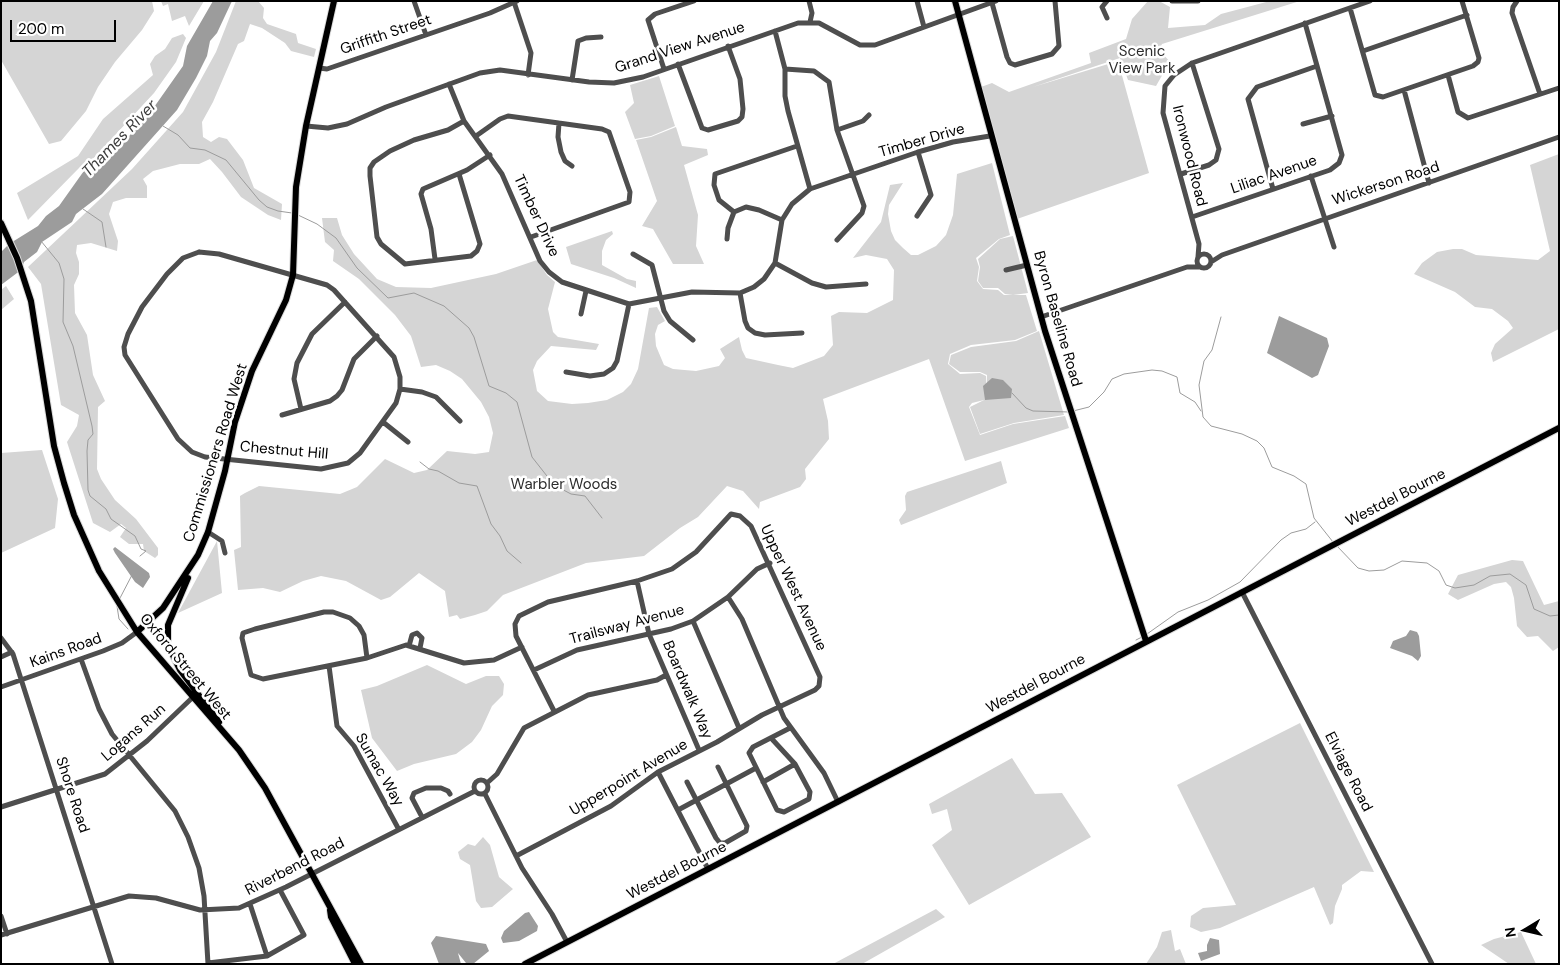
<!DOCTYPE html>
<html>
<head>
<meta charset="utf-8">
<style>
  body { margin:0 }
  #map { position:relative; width:1560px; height:965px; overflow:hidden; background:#fff; font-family:"DM Sans",sans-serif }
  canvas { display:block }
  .frame { position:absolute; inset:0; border:2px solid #000; pointer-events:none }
  .north { position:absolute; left:1500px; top:905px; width:50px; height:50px; -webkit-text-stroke:4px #fff; paint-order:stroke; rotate:261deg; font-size:14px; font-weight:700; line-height:20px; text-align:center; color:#000 }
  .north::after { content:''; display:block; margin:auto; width:18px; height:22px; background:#000; clip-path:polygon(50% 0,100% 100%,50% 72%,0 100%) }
  .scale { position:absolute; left:10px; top:20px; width:106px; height:22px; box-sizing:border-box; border:2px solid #000; border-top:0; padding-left:6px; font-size:15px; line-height:18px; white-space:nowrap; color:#000; -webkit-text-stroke:4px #fff; paint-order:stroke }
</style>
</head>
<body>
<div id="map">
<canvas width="1560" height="965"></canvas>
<div class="frame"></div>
<div class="north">N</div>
<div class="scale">200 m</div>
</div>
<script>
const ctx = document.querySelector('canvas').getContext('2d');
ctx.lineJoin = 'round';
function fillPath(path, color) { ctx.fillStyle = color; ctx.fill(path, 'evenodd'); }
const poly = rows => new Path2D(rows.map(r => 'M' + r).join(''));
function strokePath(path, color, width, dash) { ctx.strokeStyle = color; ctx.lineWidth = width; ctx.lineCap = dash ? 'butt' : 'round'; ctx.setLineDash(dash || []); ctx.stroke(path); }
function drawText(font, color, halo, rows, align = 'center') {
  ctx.font = font + ' "DM Sans",sans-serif'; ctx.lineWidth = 5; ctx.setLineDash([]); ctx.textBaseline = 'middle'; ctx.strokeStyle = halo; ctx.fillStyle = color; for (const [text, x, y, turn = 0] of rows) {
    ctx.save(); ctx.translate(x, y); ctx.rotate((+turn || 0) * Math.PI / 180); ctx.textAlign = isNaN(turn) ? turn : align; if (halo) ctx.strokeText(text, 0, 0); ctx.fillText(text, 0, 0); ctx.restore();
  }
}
fillPath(poly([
  [1,1,152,1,154,11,142,30,115,62,98,87,86,111,61,141,49,144,1,60],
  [161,1,204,1,189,26,185,16,172,21,168,4,163,6],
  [236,1,258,1,264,8,263,18,267,24,296,34,298,43,316,49,314,57,291,51,285,43,262,28,250,24,244,41,238,44,213,102,202,122,203,137,211,142,219,137,227,139,243,160,254,188,282,204,281,220,268,215,241,197,222,172,210,159,199,164,180,164,153,171,143,179,147,186,147,198,126,198,113,202,109,214,118,241,117,251,91,243,77,245,76,253,79,262,79,274,74,285,75,313,87,335,93,375,105,401,98,407,97,469,101,479,115,500,136,519,158,548,158,555,155,558,144,551,143,544,129,544,120,537,126,528,121,524,110,532,93,523,67,442,77,426,79,415,61,405,41,284,28,267,132,169,183,112,216,52],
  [1148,1,1159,1,1170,7,1168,28,1205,25,1221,14,1270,1,1300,1,1162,44,1159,50,1173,65,1164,72,1156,86,1128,80,1120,58,1033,87,1118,61,1149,173,1017,219,981,87,992,83,1009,92,1091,63,1089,53,1126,39,1132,19],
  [183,34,186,38,176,62,154,93,91,161,79,168,28,220,17,193,78,156,103,119,153,75,150,64,155,56,165,49,172,38],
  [659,76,675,126,651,136,635,139,625,112,634,103,630,85],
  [676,127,682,146,707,149,708,155,684,165,698,215,696,246,704,264,673,264,653,229,642,226,657,201,636,140,651,137],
  [1559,154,1559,329,1493,362,1491,353,1495,344,1513,328,1508,321,1492,309,1475,307,1455,292,1414,274,1422,263,1437,252,1453,249,1462,249,1476,255,1538,260,1550,251,1530,165],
  [992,163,1010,235,999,239,976,258,979,267,977,281,983,289,998,290,1004,295,1026,295,1037,331,1015,340,971,345,950,354,948,364,960,374,980,373,986,376,986,400,987,375,980,372,960,372,949,364,951,355,971,347,1016,341,1039,331,1064,415,1014,423,980,434,970,407,984,400,972,403,969,407,980,435,1013,424,1065,416,1069,428,965,461,929,359,823,399,828,421,829,439,805,469,806,479,800,487,760,502,759,509,743,491,727,486,698,517,680,528,644,556,586,563,503,595,487,611,475,615,460,619,457,615,449,617,445,591,419,573,390,597,381,600,346,581,321,576,303,581,280,592,263,588,238,590,234,550,241,547,240,496,245,493,259,486,340,494,357,487,385,459,414,473,427,470,447,451,475,454,489,452,493,433,489,417,481,402,462,379,450,371,436,365,421,367,411,336,395,315,359,279,333,261,334,250,325,242,322,218,337,218,342,235,354,254,377,279,396,287,431,288,496,274,537,260,547,275,555,282,548,309,553,332,558,337,599,344,596,350,551,346,537,361,533,370,537,391,548,401,572,404,588,403,607,400,623,392,631,384,638,369,649,308,657,307,665,321,658,325,655,334,656,346,664,365,673,369,696,371,719,366,725,358,720,349,739,337,742,350,746,358,778,365,793,368,824,356,833,345,831,316,839,312,867,313,893,300,894,270,887,259,866,255,853,258,881,222,890,185,903,183,889,205,888,214,891,231,895,240,903,248,911,255,918,255,936,246,946,235,953,215,957,174],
  [612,231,613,234,606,240,602,251,602,265,627,279,636,281,636,288,614,278,571,264,566,247],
  [1013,236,1028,293,1013,295,1005,294,998,288,983,288,978,281,980,267,978,259,1000,239],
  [6,286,14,299,1,310,1,290],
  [42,450,58,499,55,528,1,553,1,453],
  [1001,461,1007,483,901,525,899,520,906,510,905,496,907,492],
  [217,541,222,593,178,613],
  [1512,560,1523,561,1544,605,1559,601,1559,647,1553,651,1538,636,1527,637,1517,626,1514,598,1511,587,1506,582,1494,584,1458,600,1448,594,1458,575],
  [427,665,466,684,486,676,499,676,504,684,503,695,492,706,481,730,472,742,456,754,414,764,397,771,372,738,361,690,377,686],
  [1300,723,1374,872,1361,871,1342,885,1342,889,1335,906,1333,923,1330,925,1314,887,1220,928,1201,932,1190,927,1191,916,1203,908,1236,905,1177,785],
  [1012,758,1035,794,1062,793,1091,837,969,905,932,845,952,830,947,809,932,814,929,804],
  [483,837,490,845,499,877,513,889,492,907,481,908,476,901,470,865,460,859,458,852,468,844,475,846],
  [936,909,945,917,862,964,833,964],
  [1171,930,1175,951,1180,949,1186,964,1146,964,1157,947,1162,932],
  [1521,932,1536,964,1509,964,1481,945,1494,939]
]), '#d5d5d5');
fillPath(poly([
  [213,1,232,1,217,33,210,41,207,56,196,78,177,110,102,194,76,214,72,222,42,242,37,252,24,262,21,270,1,285,2,251,9,244,38,226,46,216,59,206,86,168,116,149,145,120,183,66,187,46],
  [1279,316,1327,338,1329,346,1318,375,1312,378,1267,353],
  [992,378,1003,380,1012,389,1011,398,985,400,983,386],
  [115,547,149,573,150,577,143,588,135,582,115,553,113,549],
  [1410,630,1417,632,1419,636,1421,656,1418,661,1412,656,1390,648,1393,641,1406,636],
  [529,912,538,926,537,931,519,941,503,943,501,938,504,931,525,913],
  [436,936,486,944,489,951,473,964,466,963,458,953,461,964,439,964,431,943],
  [1210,938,1219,940,1220,954,1201,961,1198,953,1207,951,1207,945]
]), '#9c9c9c');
strokePath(poly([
  [163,126,178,135,190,148,205,150,226,160,259,200,267,207,278,211,292,213],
  [83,209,102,222,106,247],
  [298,215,317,224,336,238,357,268,388,298,414,293,444,306,469,328,474,337,489,386,506,393,517,402,532,457,554,485,571,494,585,496,602,518],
  [41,241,59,263,64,279,63,322,73,346,92,426,93,434,88,440,87,451,88,490,90,496,106,509,111,519,135,536,141,549,146,551,140,556],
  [1221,317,1212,350,1204,361,1199,385,1203,417,1211,426,1242,434,1257,441,1264,448,1272,467,1294,476,1306,484,1314,518,1333,542],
  [1012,393,1026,408,1033,411,1069,412],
  [1073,411,1089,407,1104,392,1112,379,1124,374,1152,370,1162,371,1177,377,1180,393,1195,402,1201,411],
  [420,462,429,469,438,471,459,483,477,486,491,524,500,536,507,551,521,563],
  [1336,545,1358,568,1369,571,1384,570,1402,561,1427,563,1439,571,1446,585,1455,588,1474,585,1490,576,1510,574,1526,585,1534,609,1550,616,1559,615],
  [119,600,132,575],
  [117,606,119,619,128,629],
  [1147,634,1178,612,1208,600,1240,582,1281,540,1291,533,1306,529,1315,522],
  [1136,640,1142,637]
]), '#9c9c9c', 1);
const major = poly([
  [955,1,1045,331,1146,641],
  [1,223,17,258,31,301,54,446,64,483,74,515,99,571,137,632,239,750,265,788,361,964],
  [188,578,168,625,168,645,180,670,219,722],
  [137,632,163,608,198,555,208,532,225,471,235,422,252,371,286,300,293,275,296,187,306,126,334,1],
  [330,910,331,917,355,964],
  [525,964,1559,428]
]);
strokePath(major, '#dbdbdb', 8);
strokePath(poly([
  [414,1,426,35],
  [809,1,812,13,810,22],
  [917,1,924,27],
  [1172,1,1198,1],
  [1517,1,1513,7,1512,13,1540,94],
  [514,2,531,53,528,75],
  [992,3,1007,57,1010,63,1015,65,1052,54,1059,46,1055,1],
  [1350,8,1375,95,1383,97,1473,66,1478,62,1479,58,1462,1],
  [1107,18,1102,7,1107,1],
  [775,31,785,69,785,96,788,111,810,189],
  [1363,51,1467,15],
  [678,64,702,128,708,130,738,121,742,117,743,109,740,79,728,46],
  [319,68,327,69,490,13,517,1],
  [664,69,648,20,655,14,694,1],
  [785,69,814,71,829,82,837,130,864,206,862,213,837,240],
  [1448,75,1458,112,1468,118,1559,88],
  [572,80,578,41,586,38,601,37],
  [449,84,464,121,502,174,540,261,549,272,562,282,629,304,692,292,740,293,754,287,764,279,775,263,782,220,792,204,810,189,918,152,953,142,990,136],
  [1404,90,1429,183],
  [559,123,558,137,561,152,565,161,572,166],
  [1303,124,1332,116],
  [306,126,328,128,347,124,386,107,480,73,500,70,589,82,614,83,643,77,798,23,819,23,860,45,875,45,996,1],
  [837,130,863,121,869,115],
  [476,136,500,119,508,116,602,129,609,132,630,192,629,202,531,237],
  [459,174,480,244,477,251,471,256,405,264,381,244,377,237,370,176,370,168,374,162,390,151,414,140,448,130,464,121],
  [1181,174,1209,165,1216,160,1219,149,1192,63],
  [1311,176,1334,247],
  [1273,189,1248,99,1257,87,1317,66],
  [734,212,719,200,714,185,715,174,797,146],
  [917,216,931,195,918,152],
  [1192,217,1330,170,1339,163,1342,155,1305,23],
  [727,239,728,228,734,212,746,207,759,210,782,220],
  [199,252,219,254,327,285,334,290,394,357,400,377,400,389,396,403,360,453,348,463,321,469,205,457,192,452,178,439,125,355,124,347,128,334,142,307,167,274,183,258,199,252],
  [633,254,652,265,664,311,670,321,693,340],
  '1197 261a7 7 0 1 1 14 0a7 7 0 1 1-14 0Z',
  [1198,257,1199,244,1163,113,1165,86,1174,75,1192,63,1370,1],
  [435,259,431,229,421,194,423,189,467,170,490,155],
  [1211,262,1222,255,1559,137],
  [775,263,812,283,826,287,866,284],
  [1006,270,1027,265],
  [740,293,745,321,748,328,755,333,765,335,802,333],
  [581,314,586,291],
  [1041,317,1187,267,1199,267],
  [566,372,590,376,604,374,613,368,617,361,629,304],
  [400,389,422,392,436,397,460,421],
  [301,409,294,379,297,363,312,334,345,302],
  [282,415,330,401,337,396,342,390,354,359,377,336],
  [383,422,408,442],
  [208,532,222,541,225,553],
  [637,581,649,634,699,750],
  [1242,592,1432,964],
  [728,597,742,619,784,718,824,773,838,802],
  [693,621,739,728],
  [1,638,13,654,112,964],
  [409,646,412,635,417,633,422,638,420,648],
  [1,657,12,652],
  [367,658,364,635,359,626,350,618,333,612,324,612,255,629,243,633,242,638,251,675,263,679,367,658,406,645,464,663,494,660,522,647],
  [81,659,99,709,112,734,175,811,188,837,199,868,204,896,208,964],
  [329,666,337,726,354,746,398,828],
  [534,670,577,650,671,629,693,621,728,597,757,569,770,563],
  [1,687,103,651,122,643,137,632],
  [771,738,795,764,810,792,809,799,784,812,777,810,749,753,753,747,790,728],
  [658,772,708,869],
  '474 787a7 7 0 1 1 14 0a7 7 0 1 1-14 0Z',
  [687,782,716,838,720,843,725,843,746,831,747,826,718,767],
  [763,782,795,764],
  [487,783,497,774,524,728,588,695,657,680,666,675],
  [485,794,522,868,552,914,567,942],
  [1,807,105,774,147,741,192,698],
  [678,810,756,768],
  [422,817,412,798,414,793,426,788,441,788,448,791,450,794],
  [516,856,611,806,658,772,717,742,762,715,815,690,819,686,820,677,751,526,740,516,731,514,696,552,672,569,637,581,548,602,519,616,515,624,516,636,554,711],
  [250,904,267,956,304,935,280,890],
  [1,916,7,934],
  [1,935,129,896,156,898,200,910,239,908,286,887,475,791],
  [208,963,267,956]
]), '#4e4e4e', 5);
strokePath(major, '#000', 6);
drawText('15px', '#000', '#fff', [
  ["Griffith Street",386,35,-19],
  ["Grand View Avenue",680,48,-18],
  ["Timber Drive",922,141,-16],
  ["Ironwood Road",1189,156,76],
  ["Liliac Avenue",1274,175,-19],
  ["Wickerson Road",1386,184,-18],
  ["Timber Drive",536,216,65],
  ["Byron Baseline Road",1057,319,74],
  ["Chestnut Hill",284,451,5],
  ["Commissioners Road West",216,453,-73],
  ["Westdel Bourne",1396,498,-27],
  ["Upper West Avenue",793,588,65],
  ["Trailsway Avenue",627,625,-15],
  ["Kains Road",66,651,-20],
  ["Oxford Street West",185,667,50],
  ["Westdel Bourne",1036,684,-28],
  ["Boardwalk Way",687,690,67],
  ["Logans Run",134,733,-41],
  ["Sumac Way",379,770,60],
  ["Elviage Road",1348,772,63],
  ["Upperpoint Avenue",629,778,-31],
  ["Shore Road",72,795,72],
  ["Riverbend Road",295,867,-27],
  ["Westdel Bourne",677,871,-27]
]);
drawText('15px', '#2c2c2c', '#fff', [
  ["Scenic",1142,52],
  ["View Park",1142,69],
  ["Warbler Woods",564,485]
]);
drawText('italic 16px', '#3d3d3d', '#fff', [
  ["Thames River",120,139,-46]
]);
</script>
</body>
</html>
